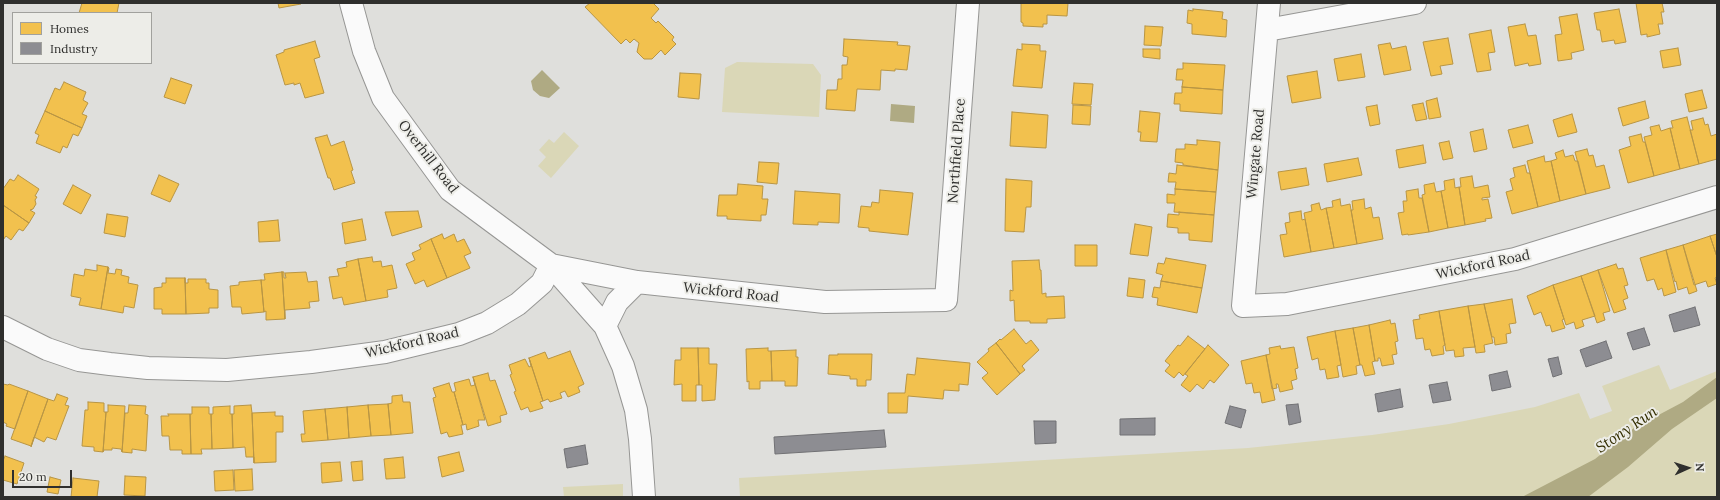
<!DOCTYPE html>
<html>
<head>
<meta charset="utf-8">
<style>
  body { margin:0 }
  #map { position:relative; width:1720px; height:500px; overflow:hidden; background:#dfdfdc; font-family:Lora,serif }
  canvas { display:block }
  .frame { position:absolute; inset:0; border:4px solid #2f2f2d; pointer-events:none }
  .legend { position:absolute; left:12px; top:12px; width:140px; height:52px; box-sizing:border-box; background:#edede8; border:1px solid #a1a19d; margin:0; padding:5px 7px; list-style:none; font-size:12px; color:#2f2f2d }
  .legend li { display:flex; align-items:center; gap:8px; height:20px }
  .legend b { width:20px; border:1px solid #a1a19d }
  .north { position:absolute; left:1668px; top:448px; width:40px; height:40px; -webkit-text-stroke:3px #edede8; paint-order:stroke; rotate:87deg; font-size:11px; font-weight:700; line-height:16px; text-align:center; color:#2f2f2d }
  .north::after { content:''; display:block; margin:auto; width:14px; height:18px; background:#2f2f2d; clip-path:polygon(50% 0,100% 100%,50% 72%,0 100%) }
  .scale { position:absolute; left:12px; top:470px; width:60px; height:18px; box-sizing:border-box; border:2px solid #2f2f2d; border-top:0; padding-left:5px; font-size:12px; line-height:14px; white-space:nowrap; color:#2f2f2d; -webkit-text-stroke:3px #edede8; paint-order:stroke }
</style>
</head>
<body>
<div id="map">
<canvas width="1720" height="500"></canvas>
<div class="frame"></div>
<ul class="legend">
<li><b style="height:11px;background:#f2c14e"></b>Homes</li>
<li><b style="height:11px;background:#8d8d92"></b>Industry</li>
</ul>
<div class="north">N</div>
<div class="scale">20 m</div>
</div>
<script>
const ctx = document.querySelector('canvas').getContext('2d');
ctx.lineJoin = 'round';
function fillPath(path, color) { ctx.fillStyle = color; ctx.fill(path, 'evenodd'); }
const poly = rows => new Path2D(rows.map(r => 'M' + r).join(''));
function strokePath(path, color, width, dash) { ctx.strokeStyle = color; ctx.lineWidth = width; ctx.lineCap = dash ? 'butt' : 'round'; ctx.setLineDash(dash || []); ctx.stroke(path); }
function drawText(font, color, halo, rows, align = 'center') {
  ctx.font = font + ' Lora,serif'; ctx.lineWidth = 4; ctx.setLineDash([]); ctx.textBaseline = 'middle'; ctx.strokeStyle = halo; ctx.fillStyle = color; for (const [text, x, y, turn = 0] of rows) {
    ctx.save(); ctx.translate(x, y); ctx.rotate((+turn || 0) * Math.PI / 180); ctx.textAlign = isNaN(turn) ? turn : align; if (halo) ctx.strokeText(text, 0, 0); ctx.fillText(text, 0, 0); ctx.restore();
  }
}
fillPath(poly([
  [737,62,813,64,821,75,819,117,722,112,725,68],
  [564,132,579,146,551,178,538,166,546,157,539,150,549,139,554,143],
  [1659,365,1670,390,1717,371,1717,497,740,497,739,478,1248,448,1372,435,1449,424,1535,407,1579,393,1590,419,1612,411,1602,386],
  [623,484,623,497,564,497,563,487]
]), '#dad7b7');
fillPath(poly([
  [542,70,560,88,549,98,540,96,533,90,531,81],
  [891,104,915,106,914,123,890,121],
  [1717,377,1717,398,1672,429,1628,467,1588,497,1522,497,1595,459,1634,428,1683,402]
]), '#afaa83');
const homes = poly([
  [82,3,119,3,117,13,79,13,82,3],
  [278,3,301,3,301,4,279,8,278,3],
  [590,3,653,3,659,9,651,18,656,23,658,21,674,37,672,40,676,44,665,55,661,50,652,59,644,59,637,52,639,43,634,39,630,43,626,39,621,44,585,7,590,3],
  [1021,3,1068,3,1067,16,1047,15,1047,24,1043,24,1043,27,1023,26,1023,23,1021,22,1021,3],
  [1636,3,1662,3,1664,12,1661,12,1663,24,1658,24,1660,34,1647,37,1647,34,1641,35,1636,3],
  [1193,9,1223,12,1222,19,1227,20,1226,37,1192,34,1192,24,1187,23,1188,10,1193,11,1193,9],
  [1619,9,1626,42,1615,44,1614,40,1602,42,1600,30,1597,30,1594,13,1619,9],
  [1577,14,1584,50,1571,53,1572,59,1558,61,1555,35,1562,34,1559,17,1577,14],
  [1525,24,1528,36,1536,35,1541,64,1529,66,1528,63,1515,66,1508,27,1525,24],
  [1145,26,1163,27,1161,46,1144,45,1145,26],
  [1491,30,1495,52,1488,53,1491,70,1477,72,1469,34,1491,30],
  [1448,38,1453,64,1440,66,1442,74,1431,76,1423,42,1448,38],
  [844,39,898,42,897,45,910,46,907,70,895,69,895,71,881,70,880,90,857,89,855,111,826,109,827,90,837,90,838,79,842,79,842,65,847,65,848,57,843,56,844,39],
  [315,41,320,57,314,59,324,93,305,98,300,83,294,85,294,83,285,85,276,55,284,52,284,50,315,41],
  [1390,43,1392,49,1406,46,1411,70,1384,75,1378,45,1390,43],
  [1022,44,1040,45,1040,51,1046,51,1042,88,1013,86,1017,49,1022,50,1022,44],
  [1678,48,1681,65,1663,68,1660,51,1678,48],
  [1143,49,1160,49,1160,59,1143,57,1143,49],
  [1361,54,1365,77,1338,81,1334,59,1361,54],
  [1183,63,1225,65,1223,90,1182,87,1183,80,1176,80,1177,69,1183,69,1183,63],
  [1317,71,1321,98,1292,103,1287,76,1317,71],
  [680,73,701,74,699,99,678,97,680,73],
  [171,78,192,85,185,104,164,97,171,78],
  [64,82,86,92,83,100,88,103,82,114,87,116,82,128,45,111,55,88,60,90,64,82],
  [1074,83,1093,84,1091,105,1072,104,1074,83],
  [1182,87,1223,90,1222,114,1180,111,1180,104,1174,104,1175,93,1182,93,1182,87],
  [1702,90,1707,108,1689,112,1685,94,1702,90],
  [1437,98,1441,117,1429,119,1426,101,1437,98],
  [1645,101,1649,118,1623,126,1618,108,1645,101],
  [1423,103,1427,119,1416,121,1412,105,1423,103],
  [1073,105,1091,106,1090,125,1072,124,1073,105],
  [1377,105,1380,124,1370,126,1366,107,1377,105],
  [45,111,82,128,78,136,73,134,67,148,63,146,60,153,36,143,39,135,35,133,45,111],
  [1140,111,1160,113,1157,142,1140,141,1141,132,1138,132,1140,111],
  [1012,112,1048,115,1046,148,1010,146,1012,112],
  [1572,114,1577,132,1558,137,1553,120,1572,114],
  [1687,117,1699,164,1680,169,1670,128,1673,128,1671,121,1687,117],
  [1703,118,1705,125,1708,124,1711,136,1717,134,1717,159,1699,164,1690,130,1693,130,1691,121,1703,118],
  [1528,125,1533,143,1513,148,1508,130,1528,125],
  [1659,125,1661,131,1670,128,1680,169,1654,176,1644,137,1652,135,1650,127,1659,125],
  [1483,129,1487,149,1474,152,1470,132,1483,129],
  [1641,134,1643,142,1645,142,1654,176,1628,183,1619,150,1631,146,1629,137,1641,134],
  [327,135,331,146,344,141,353,170,351,171,355,183,334,190,330,178,328,178,315,138,327,135],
  [1197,140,1220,142,1218,170,1183,165,1183,163,1175,162,1176,149,1185,149,1185,144,1197,145,1197,140],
  [1449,141,1453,158,1443,160,1439,143,1449,141],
  [1423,145,1426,163,1399,168,1396,150,1423,145],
  [1587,149,1589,156,1593,155,1596,167,1604,165,1610,188,1586,194,1575,152,1587,149],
  [1563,150,1565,157,1573,155,1575,161,1578,161,1586,194,1560,201,1551,161,1557,159,1555,153,1563,150],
  [1544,156,1545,162,1551,161,1560,201,1538,207,1527,161,1544,156],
  [1358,158,1362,175,1327,182,1324,164,1358,158],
  [759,162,779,163,777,184,757,182,759,162],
  [1177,165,1218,170,1216,192,1175,189,1176,182,1168,182,1169,173,1176,174,1177,165],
  [1525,165,1527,173,1530,173,1538,207,1512,214,1506,192,1513,190,1510,179,1515,177,1513,168,1525,165],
  [1306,168,1309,185,1281,190,1278,172,1306,168],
  [18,175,39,189,35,196,37,197,35,200,36,204,33,209,30,210,35,213,29,223,3,205,3,189,10,179,14,181,18,175],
  [159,175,179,184,170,202,151,194,159,175],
  [1472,176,1474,188,1488,185,1490,197,1482,198,1482,200,1488,199,1492,218,1485,219,1486,221,1465,225,1459,187,1461,187,1460,178,1472,176],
  [1006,179,1032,181,1031,207,1026,207,1024,232,1005,231,1006,179],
  [1454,179,1455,188,1459,187,1465,225,1448,228,1441,191,1445,190,1444,181,1454,179],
  [1434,183,1436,192,1441,191,1448,228,1429,232,1422,195,1425,194,1424,185,1434,183],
  [738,184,763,186,762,199,768,199,766,215,761,215,761,221,727,219,727,216,717,216,719,195,737,195,738,184],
  [73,185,91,195,81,214,63,204,73,185],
  [1175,189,1216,192,1214,215,1174,212,1175,203,1167,203,1167,194,1175,195,1175,189],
  [1418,189,1419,198,1422,198,1429,232,1408,235,1408,234,1402,235,1398,213,1404,212,1403,201,1407,201,1406,191,1418,189],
  [880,190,913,193,908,235,869,231,869,228,858,227,861,206,871,207,872,202,879,203,880,190],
  [795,191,840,194,839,223,818,222,818,225,793,224,795,191],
  [1340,199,1341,206,1350,204,1357,244,1334,248,1326,208,1333,207,1332,201,1340,199],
  [1364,199,1365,209,1371,207,1373,218,1379,217,1383,239,1357,244,1351,210,1353,210,1352,201,1364,199],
  [1319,203,1321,210,1326,208,1334,248,1311,252,1304,213,1312,211,1311,205,1319,203],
  [3,205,29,223,23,231,19,229,11,240,6,236,3,240,3,205],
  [418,211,422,227,392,236,385,212,418,211],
  [1301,211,1302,220,1305,219,1311,252,1284,257,1280,235,1287,234,1285,223,1290,222,1289,213,1301,211],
  [1179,212,1214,215,1212,242,1189,240,1189,233,1178,233,1178,228,1167,227,1168,214,1179,215,1179,212],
  [107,214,128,217,125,237,104,233,107,214],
  [362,219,366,240,345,244,342,223,362,219],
  [278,220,280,241,259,242,258,222,278,220],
  [1135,224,1152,227,1148,256,1130,254,1135,224],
  [442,234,444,239,454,234,457,242,464,239,471,253,464,256,470,268,447,278,431,239,442,234],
  [1717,234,1717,257,1710,236,1717,234],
  [1710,236,1717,257,1717,277,1715,278,1717,284,1708,287,1706,281,1694,285,1683,245,1710,236],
  [431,239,447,278,427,287,424,280,415,284,406,264,415,260,412,253,421,249,419,245,431,239],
  [1075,245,1097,245,1097,266,1075,266,1075,245],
  [1683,245,1697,291,1689,294,1687,287,1678,290,1676,281,1675,282,1666,250,1683,245],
  [1666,250,1676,292,1664,296,1662,288,1658,290,1654,279,1647,281,1640,258,1666,250],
  [372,257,373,262,381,261,382,267,392,265,397,288,387,290,388,297,366,301,358,259,372,257],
  [1166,258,1206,265,1202,288,1161,281,1163,275,1156,273,1158,263,1164,264,1166,258],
  [358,259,366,301,344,305,342,297,333,299,329,277,339,276,337,269,347,267,346,262,358,259],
  [1039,260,1040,270,1041,270,1042,294,1046,293,1046,297,1064,296,1065,318,1047,319,1047,323,1030,323,1030,321,1015,321,1014,300,1010,301,1010,290,1013,291,1012,261,1039,260],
  [1616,264,1618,269,1623,268,1628,285,1624,286,1628,298,1623,300,1626,309,1614,313,1598,270,1616,264],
  [97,265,108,267,101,309,79,305,81,298,71,296,74,274,84,276,85,269,97,271,97,265],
  [108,267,109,268,108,273,115,274,116,269,122,270,121,275,129,277,128,283,138,285,134,308,124,306,123,313,101,309,108,267],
  [1598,270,1610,311,1603,313,1605,320,1597,323,1581,276,1598,270],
  [282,272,284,272,284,278,286,278,285,273,306,272,308,282,317,281,319,301,309,302,310,308,285,310,285,319,282,272],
  [282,272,285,319,266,320,266,311,264,312,261,280,265,280,264,274,282,272],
  [1581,276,1595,316,1582,320,1584,326,1576,329,1574,322,1566,325,1553,285,1581,276],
  [166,278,185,278,186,314,162,314,162,309,154,309,154,288,162,287,162,283,166,283,166,278],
  [185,278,185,283,188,283,188,279,206,279,206,283,209,283,209,289,218,290,218,308,209,308,209,313,186,314,185,278],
  [1129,278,1145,280,1143,298,1127,296,1129,278],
  [261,280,264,312,242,314,241,307,232,307,230,286,239,285,239,282,261,280],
  [1161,281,1202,288,1197,313,1157,305,1158,298,1152,297,1154,287,1160,288,1161,281],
  [1553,285,1564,319,1562,320,1565,328,1552,332,1550,325,1546,326,1541,312,1534,315,1527,296,1553,285],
  [1512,299,1516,323,1509,324,1511,333,1506,334,1507,343,1495,345,1494,337,1492,337,1484,304,1512,299],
  [1484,304,1493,343,1484,345,1485,352,1476,353,1468,306,1484,304],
  [1468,306,1475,347,1463,348,1464,356,1455,357,1454,350,1446,351,1439,311,1468,306],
  [1439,311,1445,345,1443,346,1444,354,1432,356,1430,349,1425,350,1423,338,1416,339,1413,320,1420,319,1419,315,1439,311],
  [1390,320,1391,324,1395,323,1398,341,1395,342,1397,354,1392,355,1394,364,1382,366,1380,358,1378,358,1378,361,1375,361,1369,325,1390,320],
  [1369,325,1375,361,1372,362,1375,374,1365,376,1362,365,1360,365,1353,328,1369,325],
  [1353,328,1360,365,1356,366,1357,374,1343,377,1335,331,1353,328],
  [1014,329,1026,344,1031,340,1039,350,1022,366,1025,370,1020,374,996,343,1000,339,1001,340,1014,329],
  [1335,331,1341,365,1337,366,1339,377,1327,379,1325,369,1320,370,1318,358,1312,360,1307,337,1335,331],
  [1188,336,1205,349,1183,376,1179,372,1174,378,1165,371,1170,365,1165,361,1178,345,1180,346,1188,336],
  [996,343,1020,374,997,395,982,378,988,373,977,362,989,351,988,349,996,343],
  [1208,345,1229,365,1214,383,1210,380,1203,389,1197,384,1190,392,1181,385,1188,376,1185,374,1208,345],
  [1280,346,1281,349,1294,347,1298,368,1295,369,1297,379,1291,381,1293,389,1280,392,1278,384,1276,384,1277,388,1272,389,1266,355,1270,354,1269,348,1280,346],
  [681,348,698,348,699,385,696,385,696,401,682,401,682,384,674,385,675,360,681,360,681,348],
  [698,348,709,348,709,364,717,364,715,400,702,401,702,385,699,385,698,348],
  [768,348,768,351,771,351,772,381,760,381,760,389,749,389,749,381,747,382,746,349,768,348],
  [796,350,796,357,798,357,797,386,785,386,785,381,772,381,771,351,796,350],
  [570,351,584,384,578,387,580,392,568,397,565,391,560,393,562,398,550,402,548,399,543,401,529,358,545,352,548,359,570,351],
  [838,354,872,354,871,380,866,380,866,386,857,386,857,379,850,379,850,376,828,374,829,355,838,355,838,354],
  [1266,355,1275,400,1262,403,1260,392,1254,393,1252,383,1246,384,1241,361,1266,355],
  [529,358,543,401,540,402,543,408,530,412,528,407,521,410,514,392,516,391,510,375,512,374,509,365,525,359,529,367,531,366,529,358],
  [917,358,970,363,968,385,959,384,959,391,944,390,943,399,908,396,907,413,888,413,888,393,905,393,907,374,915,375,917,358],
  [488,373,490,381,495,380,507,414,500,416,501,422,488,426,473,377,488,373],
  [473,377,485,420,478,420,479,426,467,430,466,424,463,425,454,392,456,391,454,383,469,379,471,386,475,385,473,377],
  [449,383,452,392,454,392,463,425,461,425,463,434,449,437,447,432,441,434,433,398,436,397,433,388,449,383],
  [3,384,8,385,9,384,28,391,15,429,6,426,7,424,3,422,3,384],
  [28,391,48,399,31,446,11,439,28,391],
  [57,394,68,398,65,405,69,406,56,440,47,437,44,442,34,437,31,447,48,399,54,401,57,394],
  [402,395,403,402,410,402,413,433,391,435,388,404,392,403,392,396,402,395],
  [88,402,104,403,104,412,106,412,103,452,94,451,94,447,82,446,85,410,88,410,88,402],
  [388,404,391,435,371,436,368,405,388,404],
  [108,405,125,406,122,452,121,449,112,448,112,450,104,450,103,452,106,412,108,412,108,405],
  [129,405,146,406,145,414,148,415,146,451,132,449,132,453,122,452,125,413,128,413,129,405],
  [251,405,252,413,254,463,254,457,246,457,245,447,233,448,232,414,234,414,234,406,251,405],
  [368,405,371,436,349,438,347,407,368,405],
  [230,406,230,414,232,414,233,448,212,449,211,414,213,414,213,407,230,406],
  [192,407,209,407,209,414,211,414,212,449,201,449,202,454,191,454,190,414,192,414,192,407],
  [347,407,349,438,328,440,325,409,347,407],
  [325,409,328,440,302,442,301,434,305,434,303,411,325,409],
  [275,412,275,416,283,416,283,432,276,432,276,462,254,463,252,413,275,412],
  [168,414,190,414,191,454,182,454,182,450,170,450,169,436,162,436,161,416,169,416,168,414],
  [459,452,464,471,442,477,438,457,459,452],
  [5,456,24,463,17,484,3,480,3,461,5,456],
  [403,457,405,478,386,479,384,459,403,457],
  [362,461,363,480,353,481,351,462,362,461],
  [340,462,342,481,322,483,321,463,340,462],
  [252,469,253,490,235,491,234,470,252,469],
  [233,470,234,490,215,491,214,471,233,470],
  [125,476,146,477,145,496,124,495,125,476],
  [50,477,61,480,58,494,47,492,50,477],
  [73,478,99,481,97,497,71,497,73,478]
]);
fillPath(homes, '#f2c14e');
strokePath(homes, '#b89544', 1);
const industry = poly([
  [1695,307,1700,325,1674,332,1669,315,1695,307],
  [1644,328,1650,345,1633,350,1627,333,1644,328],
  [1606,341,1612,358,1586,367,1580,350,1606,341],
  [1558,357,1562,374,1553,377,1548,359,1558,357],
  [1507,371,1511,387,1492,391,1489,375,1507,371],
  [1447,382,1451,400,1433,403,1429,385,1447,382],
  [1400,389,1403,407,1378,412,1375,394,1400,389],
  [1298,404,1301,422,1289,425,1286,405,1298,404],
  [1230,406,1246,410,1241,428,1225,423,1230,406],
  [1155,418,1155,435,1120,435,1120,419,1155,418],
  [1034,421,1056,421,1056,443,1035,444,1034,421],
  [884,430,886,447,775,454,774,437,884,430],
  [585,445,588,464,567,468,564,449,585,445]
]);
fillPath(industry, '#8d8d92');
strokePath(industry, '#717174', 1);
const street = poly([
  [351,3,364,51,383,98,450,190,551,265,605,326,623,366,636,410,640,439,644,497],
  [1269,3,1243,306,1287,304,1515,259,1717,197],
  [1267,30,1415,3],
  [551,265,637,282,825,302,946,300,968,3],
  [605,326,617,302,637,282],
  [3,327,47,349,79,360,110,364,148,368,227,370,311,362,385,352,459,334,487,323,518,304,542,283,551,265]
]);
strokePath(street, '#969694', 24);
strokePath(street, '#fafafa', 22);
drawText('14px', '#2f2f2d', '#edede8', [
  ["Northfield Place",957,151,-86],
  ["Wingate Road",1256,154,-85],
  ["Overhill Road",428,157,52],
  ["Wickford Road",1483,265,-12],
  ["Wickford Road",731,293,6],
  ["Wickford Road",412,343,-13]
]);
drawText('italic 15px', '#332e00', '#edede8', [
  ["Stony Run",1627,430,-34]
]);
</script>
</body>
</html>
